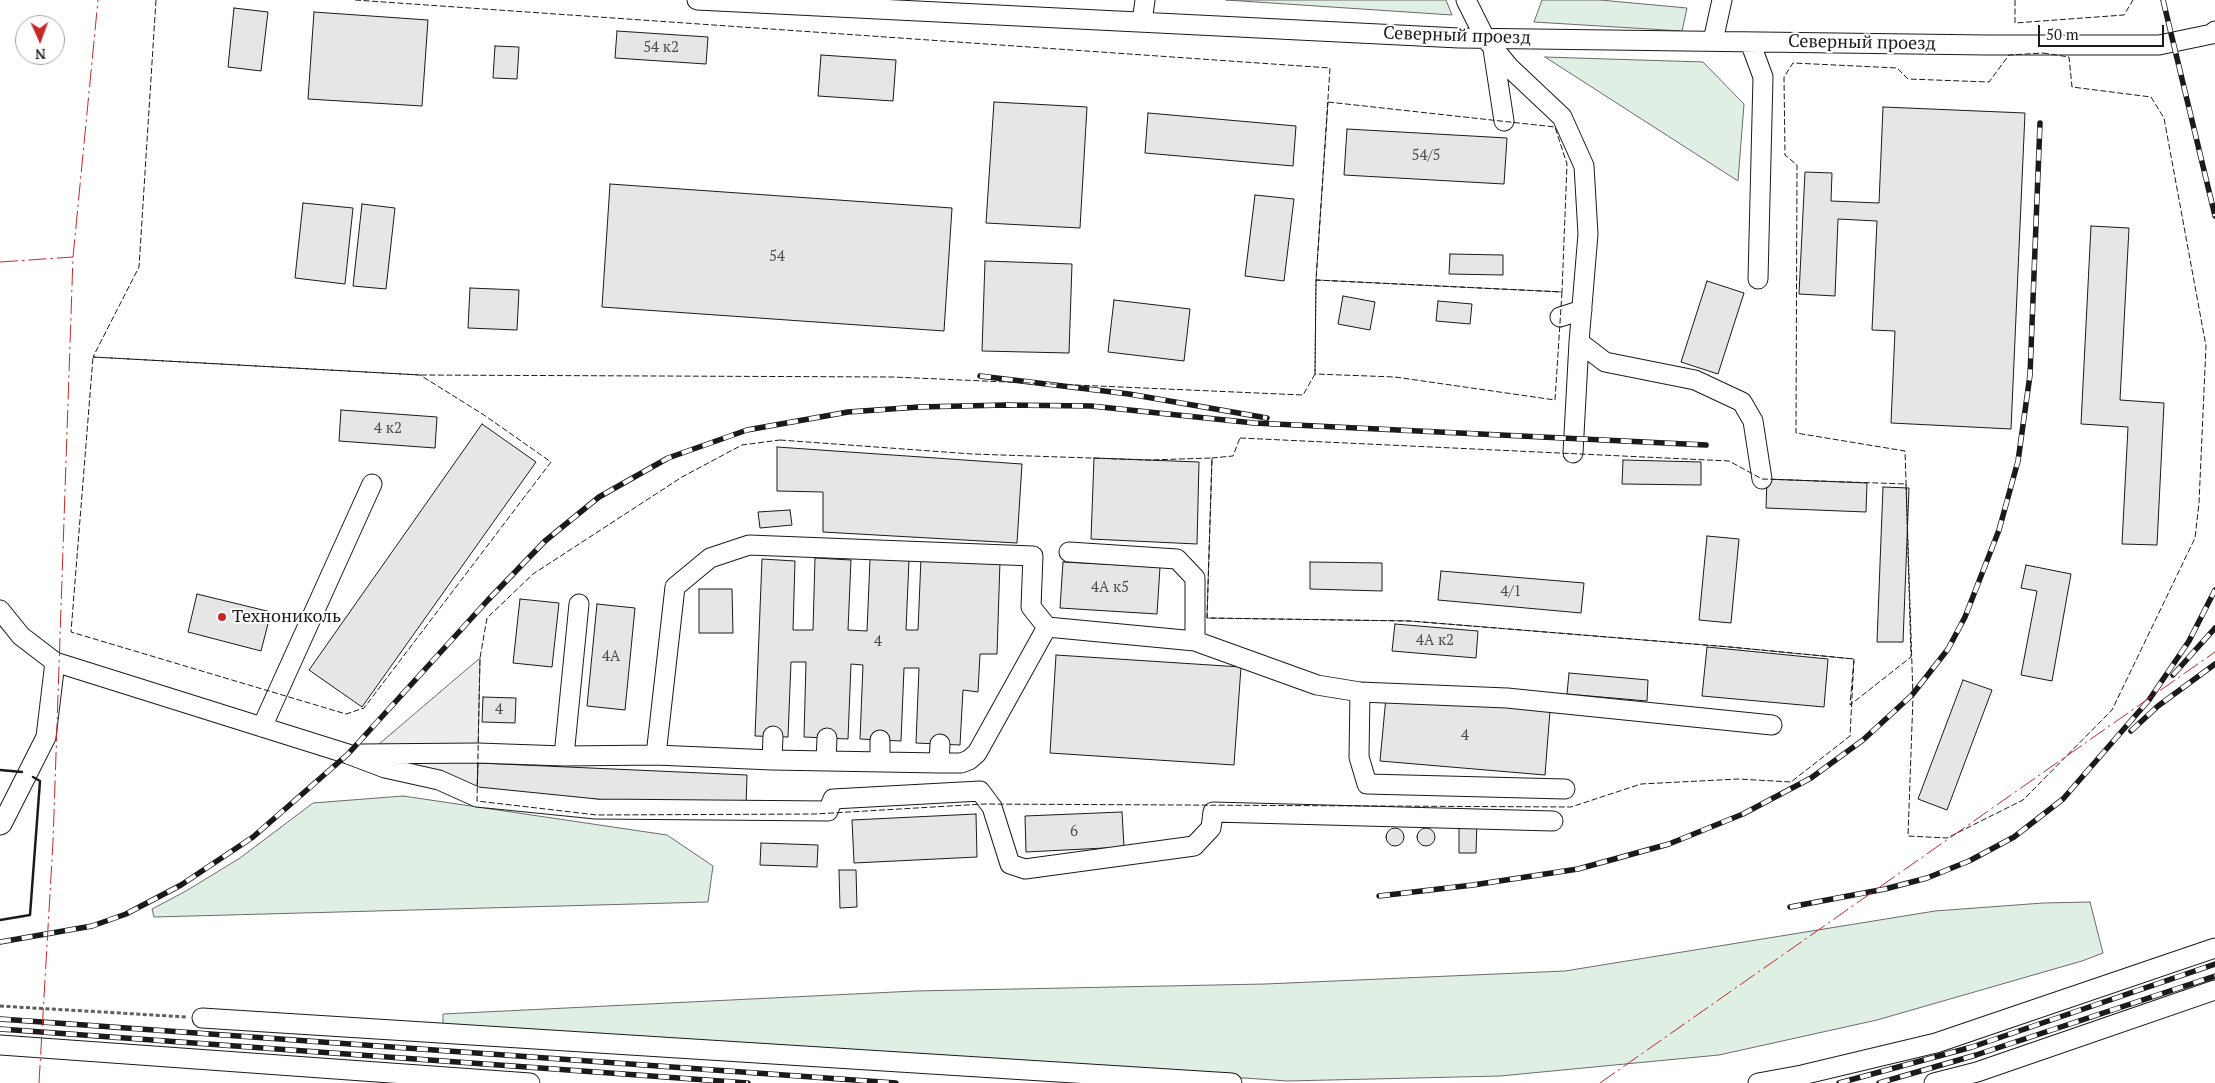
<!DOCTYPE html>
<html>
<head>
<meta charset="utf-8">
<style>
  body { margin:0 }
  #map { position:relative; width:2215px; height:1083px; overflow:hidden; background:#fff; font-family:"PT Serif",serif }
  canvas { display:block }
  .north { position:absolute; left:15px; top:15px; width:50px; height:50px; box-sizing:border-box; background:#fff; border:1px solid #a3a3a3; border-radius:50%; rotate:178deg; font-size:14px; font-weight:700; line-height:20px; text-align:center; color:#1a1a1a }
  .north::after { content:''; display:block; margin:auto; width:18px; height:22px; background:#c62828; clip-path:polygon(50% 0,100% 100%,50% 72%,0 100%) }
  .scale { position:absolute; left:2038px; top:25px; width:126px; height:22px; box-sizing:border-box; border:2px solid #1a1a1a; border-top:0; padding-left:6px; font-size:15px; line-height:18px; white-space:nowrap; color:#1a1a1a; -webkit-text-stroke:4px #fff; paint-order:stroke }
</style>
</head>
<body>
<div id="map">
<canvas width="2215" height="1083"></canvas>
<div class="north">N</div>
<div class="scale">50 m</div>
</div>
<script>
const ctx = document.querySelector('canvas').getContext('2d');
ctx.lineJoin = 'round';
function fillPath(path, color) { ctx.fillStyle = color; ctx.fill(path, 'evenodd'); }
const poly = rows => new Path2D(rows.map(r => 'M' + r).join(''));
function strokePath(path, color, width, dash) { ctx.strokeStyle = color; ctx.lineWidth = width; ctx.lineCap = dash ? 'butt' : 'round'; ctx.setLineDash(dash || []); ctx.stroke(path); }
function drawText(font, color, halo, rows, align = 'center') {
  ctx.font = font + ' "PT Serif",serif'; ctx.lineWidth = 4; ctx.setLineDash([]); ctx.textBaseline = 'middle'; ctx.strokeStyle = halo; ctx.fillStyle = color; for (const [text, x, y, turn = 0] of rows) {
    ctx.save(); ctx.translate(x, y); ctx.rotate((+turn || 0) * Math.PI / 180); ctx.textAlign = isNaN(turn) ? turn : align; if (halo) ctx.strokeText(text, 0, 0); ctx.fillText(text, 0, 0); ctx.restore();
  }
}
const green = poly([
  [1226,0,1446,0,1452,15,1226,0],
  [1542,0,1600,0,1687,8,1682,31,1534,22,1542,0],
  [1545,57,1703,62,1744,104,1738,181,1545,57],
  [403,796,667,835,713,866,708,902,154,917,152,909,186,891,240,858,313,803,403,796],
  [2090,902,2103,953,2082,961,1877,1020,1719,1055,1500,1076,1287,1081,892,1053,443,1030,443,1014,915,991,1265,984,1565,971,1935,911,2043,903,2090,902]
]);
fillPath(green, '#e0efe3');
strokePath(green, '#6a6a6a', 1);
const parking = poly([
  [480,658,477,801,365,756,480,658]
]);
fillPath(parking, '#ededed');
strokePath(parking, '#6a6a6a', 1);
const building = poly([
  [234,8,268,12,261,71,228,67,234,8],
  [314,12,428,20,422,106,308,99,314,12],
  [617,31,708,37,706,64,615,58,617,31],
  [495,46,519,47,517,79,493,78,495,46],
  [821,55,896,60,893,101,818,96,821,55],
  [994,102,1087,107,1080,228,986,223,994,102],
  [1883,107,2025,113,2011,429,1891,423,1895,331,1872,330,1877,221,1838,219,1835,296,1799,294,1805,172,1832,173,1831,201,1879,203,1883,107],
  [1148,113,1296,126,1293,166,1145,153,1148,113],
  [1347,129,1507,138,1504,184,1344,175,1347,129],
  [610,184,952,208,944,331,602,307,610,184],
  [1255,195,1294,199,1284,281,1245,276,1255,195],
  [303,203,353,208,345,284,295,278,303,203],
  [362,204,395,208,386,289,353,286,362,204],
  [2091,226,2129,228,2120,400,2164,403,2157,545,2122,544,2128,427,2081,424,2091,226],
  [1450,254,1503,255,1503,275,1449,274,1450,254],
  [985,261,1072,264,1069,353,982,351,985,261],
  [1707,281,1744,293,1718,374,1681,362,1707,281],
  [470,288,519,290,517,330,468,328,470,288],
  [1343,296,1375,302,1370,330,1338,324,1343,296],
  [1114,300,1190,309,1184,361,1108,352,1114,300],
  [1438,301,1472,304,1470,324,1436,321,1438,301],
  [341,410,437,417,435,448,339,441,341,410],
  [482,424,536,462,362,707,309,670,482,424],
  [777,447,1022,464,1017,543,823,532,823,492,777,491,777,447],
  [1094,458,1199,462,1197,544,1091,539,1094,458],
  [1623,460,1701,462,1701,485,1622,484,1623,460],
  [1767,479,1867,483,1866,512,1766,508,1767,479],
  [1883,487,1909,488,1903,642,1877,642,1883,487],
  [790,510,792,525,760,528,758,512,790,510],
  [1707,536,1739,539,1731,623,1699,620,1707,536],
  [815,558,851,560,848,630,867,631,870,559,909,560,906,630,918,630,921,558,1000,561,997,654,980,654,978,692,963,690,960,745,916,743,919,668,904,668,901,741,860,739,863,665,851,664,848,739,804,737,806,662,791,662,788,737,755,736,762,559,795,561,793,630,813,630,815,558],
  [1063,562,1160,567,1157,614,1060,608,1063,562],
  [1310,562,1382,563,1382,591,1310,589,1310,562],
  [2026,565,2071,574,2052,681,2021,675,2037,591,2021,588,2026,565],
  [1441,571,1584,583,1581,613,1438,600,1441,571],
  [699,589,732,589,733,633,699,633,699,589],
  [197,594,271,612,261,651,188,632,197,594],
  [520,599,559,603,552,667,513,663,520,599],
  [597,604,635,608,625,710,587,706,597,604],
  [1395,624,1478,631,1476,658,1392,651,1395,624],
  [1707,647,1828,659,1824,707,1702,696,1707,647],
  [1056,655,1241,667,1234,765,1050,753,1056,655],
  [1569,673,1648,680,1647,701,1567,694,1569,673],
  [1963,680,1992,690,1947,810,1918,799,1963,680],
  [483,697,516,698,515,723,482,722,483,697],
  [1386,697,1550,711,1545,775,1380,761,1386,697],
  [478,763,747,775,746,807,477,793,478,763],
  [1122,812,1124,847,1026,852,1025,816,1122,812],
  [976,814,977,857,854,863,852,820,976,814],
  [1459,820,1477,820,1476,853,1459,853,1459,820],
  '1386 837a9 9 0 1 1 18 0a9 9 0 1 1-18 0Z',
  '1417 837a9 9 0 1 1 18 0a9 9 0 1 1-18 0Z',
  [761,843,818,845,817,867,760,865,761,843],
  [839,870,856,870,857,907,840,908,839,870]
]);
fillPath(building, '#e6e6e6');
strokePath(building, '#1a1a1a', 1);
const minor = poly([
  [697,0,1459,38,1987,45,2159,45,2212,34,2215,31],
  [1466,0,1485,38,1510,68,1562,117,1584,166,1588,234,1579,342,1573,453],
  [1142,22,1145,0],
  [1713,41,1722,0],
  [1750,42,1763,77,1758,279],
  [1493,49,1504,121],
  [1560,317,1582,310],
  [1579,342,1605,362,1695,380,1742,402,1753,421,1762,479],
  [0,610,21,636,55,662,348,754,385,768,439,780,477,797,596,809,828,811,833,799,980,791,992,807,1010,864,1025,869,1194,846,1211,828,1213,812,1553,821],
  [1195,641,1317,685,1360,692,1507,698,1772,725],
  [1360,692,1359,757,1367,784,1565,789],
  [262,727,372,484],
  [360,754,478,753,564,756,656,755,675,587,710,558,749,545,1033,556,1031,607,1047,627,1195,641,1195,578,1177,559,1069,552],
  [656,755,772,760,939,763,961,763,969,760,977,753,1047,627],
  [564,756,579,604],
  [772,760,773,736],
  [826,761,827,738],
  [880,762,880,740],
  [939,763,940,744],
  [0,825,2,824,46,737,55,662],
  [202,1018,1232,1083],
  [0,1045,530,1083],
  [1758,1083,1802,1075,1936,1043,2215,948],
  [1934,1083,1977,1072,2215,990]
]);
strokePath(minor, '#1a1a1a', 21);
strokePath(poly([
  [0,1006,187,1017]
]), '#5f5f5f', 3, [4, 2.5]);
strokePath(minor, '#fff', 19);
const rail = poly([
  [2163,0,2215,216],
  [980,376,1129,394,1267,418],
  [2173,675,2215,628],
  [2131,731,2158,706,2215,664],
  [1379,896,1473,885,1578,869,1669,844,1743,814,1811,778,1863,740,1912,695,1948,649,1965,617,1999,530,2018,461,2030,375,2040,123],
  [1790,907,1885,889,1927,878,1969,861,2014,837,2063,799,2149,700,2189,641,2215,590],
  [0,942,92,926,126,914,181,885,253,837,348,754,488,600,545,541,599,497,668,458,747,430,848,412,919,407,1006,405,1091,406,1254,423,1706,445],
  [0,1019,896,1083],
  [0,1029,748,1083],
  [1839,1083,1972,1047,2215,964],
  [1879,1083,1976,1055,2215,976]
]);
strokePath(rail, '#1a1a1a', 5.5);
strokePath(rail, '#fff', 4, [11]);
strokePath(poly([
  [156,0,139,267,93,357,420,375,893,377,1303,395,1315,374,1316,280,1330,68,355,0],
  [2015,0,2015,23,2124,15,2133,0],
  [2043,53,2069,57,2072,87,2151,97,2164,118,2206,346,2199,503,2195,538,2112,710,2023,800,1947,838,1908,836,1913,697,1905,451,1796,433,1797,165,1785,155,1784,77,1793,63,1897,68,1908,79,1989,82,2009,55,2043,53],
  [1328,102,1555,127,1567,164,1562,292,1316,280,1328,102],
  [1316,280,1562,292,1555,400,1395,377,1315,374,1316,280],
  [93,357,420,375,484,415,551,462,364,708,346,714,71,632,93,357],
  [1240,438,1729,461,1762,479,1906,484,1911,657,1850,705,1854,659,1730,647,1410,621,1207,618,1212,458,1233,456,1240,438],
  [780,440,972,454,1149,460,1212,458,1207,618,1410,621,1730,647,1854,659,1850,736,1791,782,1738,779,1641,784,1571,807,984,804,815,814,597,815,477,801,480,658,487,618,533,574,682,477,742,445,780,440]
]), '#1a1a1a', 1, [6, 2.5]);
strokePath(poly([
  [0,770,22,772],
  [0,920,30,915,40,781,33,777]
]), '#1a1a1a', 2.5);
strokePath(poly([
  [0,262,73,257],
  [39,1083,53,842,73,257,98,0],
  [1600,1083,2215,652]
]), '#c62828', 1, [18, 4, 2.5, 4]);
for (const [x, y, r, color] of [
  [222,617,5,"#c62828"]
]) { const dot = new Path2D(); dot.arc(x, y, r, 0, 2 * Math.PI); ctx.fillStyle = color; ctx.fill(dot); strokePath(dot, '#fff', 2); }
drawText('15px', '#4d4d4d', null, [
  ["54 к2",661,48],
  ["54/5",1426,156],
  ["54",777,257],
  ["4 к2",388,429],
  ["4А к5",1110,588],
  ["4/1",1511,592],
  ["4А к2",1435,641],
  ["4",878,642],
  ["4А",611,657],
  ["4",499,710],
  ["4",1465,736],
  ["6",1074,832]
]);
drawText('18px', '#1a1a1a', '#fff', [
  ["Северный проезд",1457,36,2],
  ["Северный проезд",1862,43,1]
]);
drawText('18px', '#1a1a1a', '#fff', [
  ["Технониколь",232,617]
], 'left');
</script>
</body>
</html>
